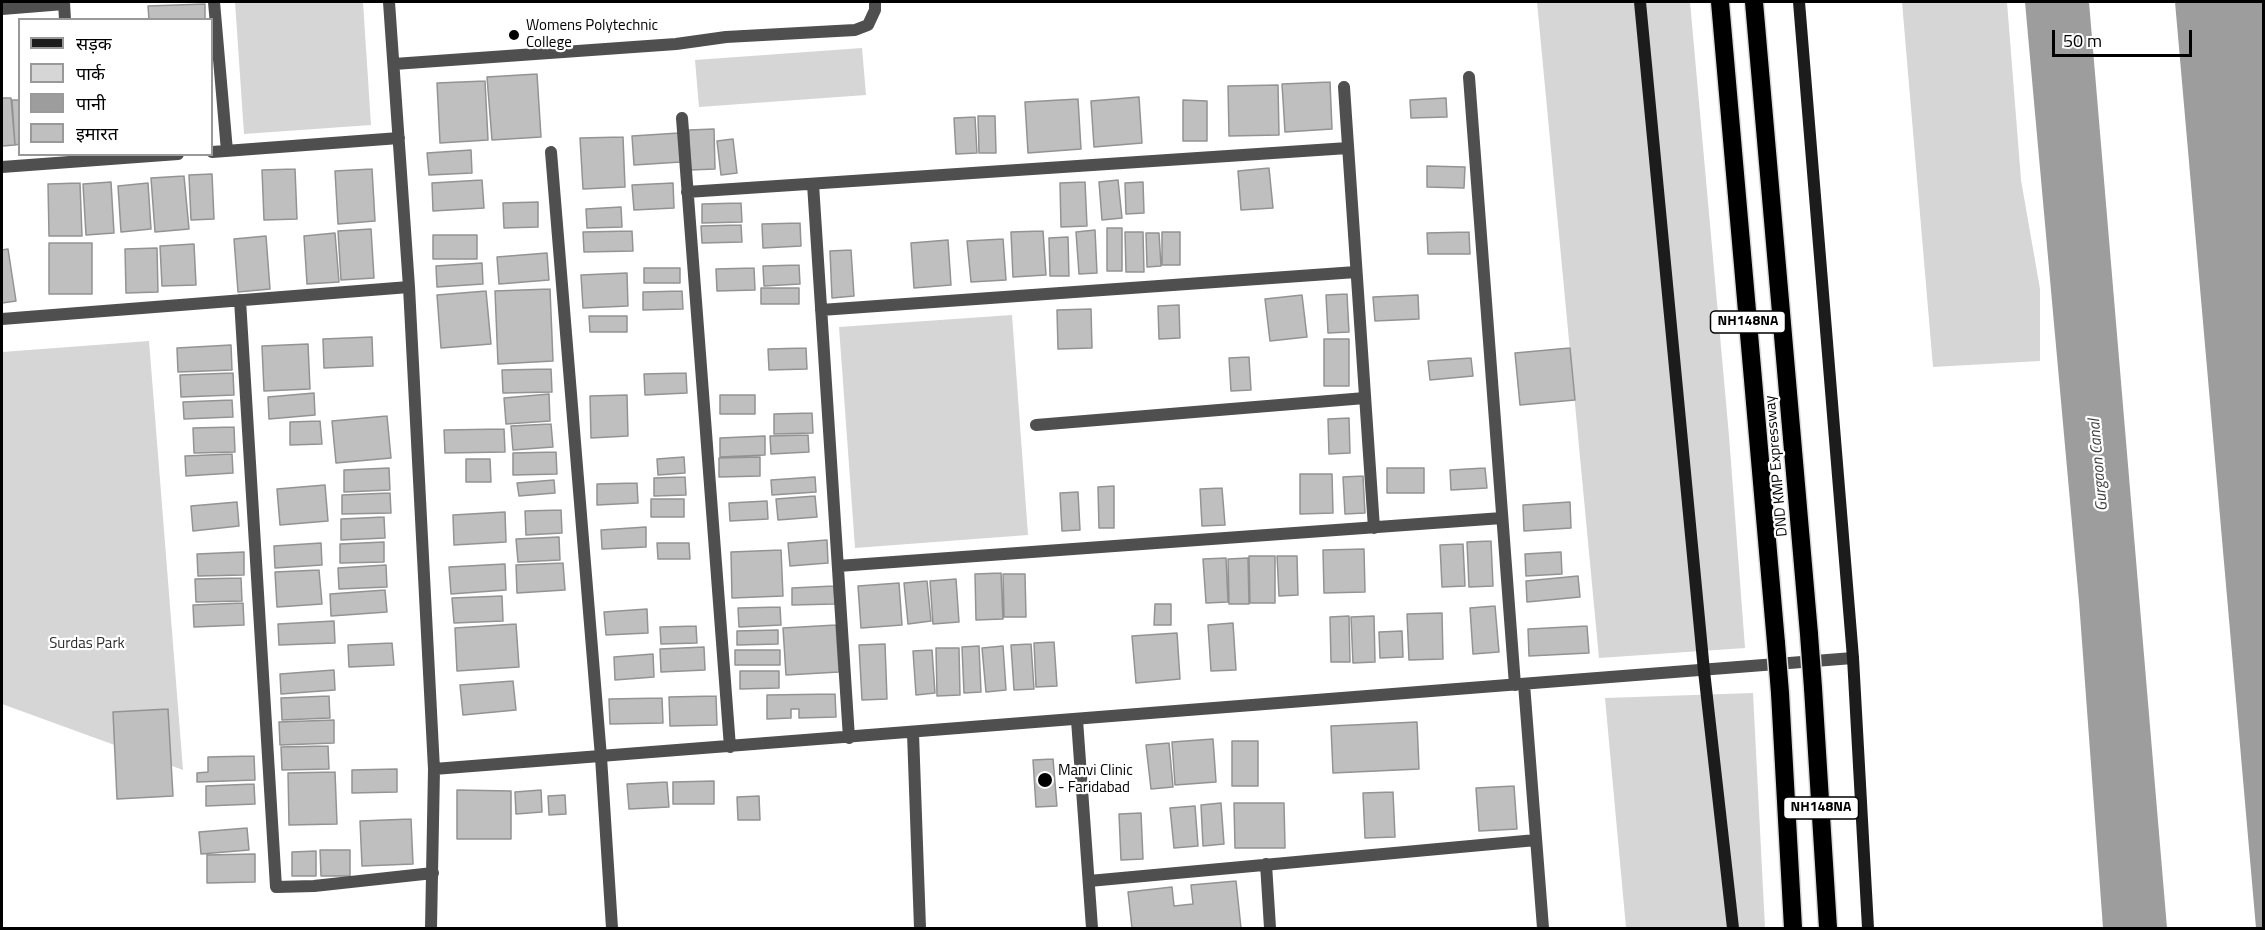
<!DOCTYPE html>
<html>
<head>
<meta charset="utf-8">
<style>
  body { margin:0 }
  #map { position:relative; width:2265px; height:930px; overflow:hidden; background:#fff; font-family:"Titillium Web","Noto Sans Devanagari",sans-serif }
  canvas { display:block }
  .frame { position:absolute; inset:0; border:3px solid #000; pointer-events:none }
  .legend { position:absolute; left:18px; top:18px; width:195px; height:138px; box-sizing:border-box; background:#fff; border:2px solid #999; margin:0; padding:8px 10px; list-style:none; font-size:18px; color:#000 }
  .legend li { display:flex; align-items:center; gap:12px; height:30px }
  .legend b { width:30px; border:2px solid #999 }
  .scale { position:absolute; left:2052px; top:30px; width:140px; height:27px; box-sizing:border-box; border:3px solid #000; border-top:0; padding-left:8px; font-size:18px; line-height:21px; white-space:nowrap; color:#000; -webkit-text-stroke:4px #fff; paint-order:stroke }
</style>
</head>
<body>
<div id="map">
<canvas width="2265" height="930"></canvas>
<div class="frame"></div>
<ul class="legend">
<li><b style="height:8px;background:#1c1c1c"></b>सड़क</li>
<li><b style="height:16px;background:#d6d6d6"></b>पार्क</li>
<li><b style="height:16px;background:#9d9d9d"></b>पानी</li>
<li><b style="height:16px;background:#bfbfbf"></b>इमारत</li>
</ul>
<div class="scale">50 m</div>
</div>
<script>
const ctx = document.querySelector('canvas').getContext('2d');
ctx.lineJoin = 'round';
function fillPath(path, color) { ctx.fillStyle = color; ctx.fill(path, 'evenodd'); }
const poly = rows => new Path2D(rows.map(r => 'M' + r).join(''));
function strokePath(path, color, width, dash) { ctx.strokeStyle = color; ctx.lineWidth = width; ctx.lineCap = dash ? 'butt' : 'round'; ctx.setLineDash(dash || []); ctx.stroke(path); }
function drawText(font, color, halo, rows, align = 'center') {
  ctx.font = font + ' "Titillium Web",sans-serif'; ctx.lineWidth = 4.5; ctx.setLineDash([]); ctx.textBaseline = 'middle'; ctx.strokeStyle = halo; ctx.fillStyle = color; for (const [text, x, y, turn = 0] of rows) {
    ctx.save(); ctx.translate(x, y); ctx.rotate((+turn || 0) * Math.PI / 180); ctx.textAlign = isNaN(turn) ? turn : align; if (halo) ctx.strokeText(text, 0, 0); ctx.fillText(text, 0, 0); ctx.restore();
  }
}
fillPath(poly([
  [235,2,363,2,371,125,244,134],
  [1537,2,1690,2,1729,436,1745,648,1599,658],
  [1902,2,2007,2,2021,180,2040,289,2040,361,1933,367],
  [862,48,866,95,699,107,695,60],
  [1012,315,1028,535,855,548,839,327],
  [149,341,183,770,2,704,2,352],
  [1753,693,1765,928,1626,928,1605,698]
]), '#d6d6d6');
fillPath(poly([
  [2025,2,2089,2,2167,928,2103,928,2079,601],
  [2175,2,2263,2,2263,928,2256,928]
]), '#9d9d9d');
const building = poly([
  [205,4,205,20,149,20,148,6,205,4],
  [537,74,541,137,492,140,487,77,537,74],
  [485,81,488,140,440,143,437,83,485,81],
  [1330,82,1332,129,1285,132,1282,84,1330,82],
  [1278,85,1279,135,1229,136,1228,86,1278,85],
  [1139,97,1142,143,1094,147,1091,101,1139,97],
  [2,98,11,98,15,145,2,146,2,98],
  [1446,98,1447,117,1411,118,1410,100,1446,98],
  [1078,99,1081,149,1028,153,1025,102,1078,99],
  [12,100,20,100,20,144,15,145,12,100],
  [1183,100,1207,101,1207,141,1183,141,1183,100],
  [978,116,995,116,996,153,979,153,978,116],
  [975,117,977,153,956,154,954,118,975,117],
  [714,129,715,169,690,170,689,130,714,129],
  [679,133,681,162,634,165,632,136,679,133],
  [623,137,625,187,583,189,580,138,623,137],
  [733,139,737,173,721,175,717,141,733,139],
  [471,150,472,173,429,175,427,153,471,150],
  [1427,166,1465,167,1464,188,1427,187,1427,166],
  [1269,168,1273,208,1241,210,1238,171,1269,168],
  [295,169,297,219,264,220,262,170,295,169],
  [372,169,375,221,338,224,335,171,372,169],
  [212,174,214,219,191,220,189,175,212,174],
  [184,176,189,229,155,232,151,178,184,176],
  [482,180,484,208,433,211,432,183,482,180],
  [1118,180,1122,218,1102,220,1099,182,1118,180],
  [111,182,114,233,86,235,83,184,111,182],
  [1085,182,1087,226,1061,227,1060,183,1085,182],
  [1143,182,1144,213,1126,214,1125,183,1143,182],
  [80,183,82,236,49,236,48,184,80,183],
  [148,183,151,229,121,232,118,186,148,183],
  [673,183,674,208,634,210,632,185,673,183],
  [538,202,538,227,504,228,503,203,538,202],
  [741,203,742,222,702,223,702,204,741,203],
  [621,207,622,227,587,228,586,209,621,207],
  [800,223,801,246,763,248,762,224,800,223],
  [741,225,742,242,702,243,701,226,741,225],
  [1107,228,1122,228,1122,271,1107,271,1107,228],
  [371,229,374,278,341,280,338,231,371,229],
  [1095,230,1097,273,1079,274,1076,232,1095,230],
  [632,231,633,251,584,252,583,232,632,231],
  [1043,231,1046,275,1013,277,1011,232,1043,231],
  [1125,232,1143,232,1144,272,1126,272,1125,232],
  [1162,232,1180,232,1180,265,1162,265,1162,232],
  [1469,232,1470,254,1428,254,1427,233,1469,232],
  [335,233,339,282,307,284,304,236,335,233],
  [1146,233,1159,233,1161,266,1147,267,1146,233],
  [433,235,477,235,477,259,433,259,433,235],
  [266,236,270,289,238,292,234,239,266,236],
  [1068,237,1069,276,1050,276,1049,238,1068,237],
  [1003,239,1006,280,971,282,967,241,1003,239],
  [948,240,951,285,914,288,911,243,948,240],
  [49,243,92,243,92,294,49,294,49,243],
  [194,244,196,285,162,286,160,246,194,244],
  [157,248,158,292,126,293,125,249,157,248],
  [8,249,16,301,2,303,2,250,8,249],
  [851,250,854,296,832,298,830,251,851,250],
  [547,253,549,280,499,284,497,257,547,253],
  [482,263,483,284,437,287,436,266,482,263],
  [799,265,800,284,764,286,763,266,799,265],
  [644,268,680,268,680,283,644,283,644,268],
  [754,268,755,290,717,291,716,269,754,268],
  [627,273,628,306,583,308,581,275,627,273],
  [761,288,799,288,799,304,761,304,761,288],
  [550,289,553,361,498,364,495,291,550,289],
  [486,291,491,344,441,348,437,295,486,291],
  [682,291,683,309,643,310,643,292,682,291],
  [1347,294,1349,332,1328,333,1326,295,1347,294],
  [1302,295,1307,337,1270,341,1265,299,1302,295],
  [1418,295,1419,319,1375,321,1373,297,1418,295],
  [1179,305,1180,338,1159,339,1158,306,1179,305],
  [1091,309,1092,348,1058,349,1057,310,1091,309],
  [589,316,627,316,627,332,590,332,589,316],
  [372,337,373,366,324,368,323,339,372,337],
  [1324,339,1349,339,1349,386,1324,386,1324,339],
  [308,344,310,389,264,391,262,346,308,344],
  [231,345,232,370,178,372,177,348,231,345],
  [806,348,807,369,769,370,768,349,806,348],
  [1570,348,1575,400,1520,405,1515,353,1570,348],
  [1249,357,1251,390,1231,391,1229,358,1249,357],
  [1471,358,1473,376,1430,380,1428,361,1471,358],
  [551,369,552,392,503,393,502,370,551,369],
  [233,373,234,395,181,397,180,375,233,373],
  [686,373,687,393,645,395,644,374,686,373],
  [314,393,315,415,269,419,268,397,314,393],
  [549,394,550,421,506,424,504,398,549,394],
  [627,395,628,436,591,438,590,396,627,395],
  [720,395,755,395,755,414,720,414,720,395],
  [232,400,233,417,184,419,183,402,232,400],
  [812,413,813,433,774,434,774,414,812,413],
  [387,416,391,458,336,463,332,421,387,416],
  [1349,418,1350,453,1329,454,1328,419,1349,418],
  [320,421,322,444,290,445,290,422,320,421],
  [551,424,553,447,513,450,511,426,551,424],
  [234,427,235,452,194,453,193,428,234,427],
  [504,429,505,452,445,453,444,430,504,429],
  [808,435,809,452,771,454,770,436,808,435],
  [765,436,765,455,720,457,720,438,765,436],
  [556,452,557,474,513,475,513,453,556,452],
  [232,454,233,473,186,476,185,456,232,454],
  [684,457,685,473,658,475,657,459,684,457],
  [760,457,760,476,719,477,719,458,760,457],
  [466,459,490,459,491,482,466,482,466,459],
  [389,468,390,490,344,492,344,470,389,468],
  [1387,468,1424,468,1424,493,1387,493,1387,468],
  [1485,468,1487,488,1451,490,1450,470,1485,468],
  [1300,474,1332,474,1333,513,1300,514,1300,474],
  [1363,476,1365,513,1345,514,1343,477,1363,476],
  [685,477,686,495,654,496,654,478,685,477],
  [815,477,816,492,772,495,771,480,815,477],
  [554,480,555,493,519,496,517,483,554,480],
  [637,483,638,503,597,505,597,484,637,483],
  [325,485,328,521,280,525,277,489,325,485],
  [1114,486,1114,528,1099,528,1098,487,1114,486],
  [1222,488,1225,525,1202,526,1200,489,1222,488],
  [1078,492,1080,530,1062,531,1060,493,1078,492],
  [390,493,391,513,342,514,342,495,390,493],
  [815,496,817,517,778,520,776,499,815,496],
  [651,499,684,499,684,517,651,517,651,499],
  [767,501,768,519,730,521,729,503,767,501],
  [237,502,239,526,193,531,191,506,237,502],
  [1570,502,1571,528,1524,531,1523,505,1570,502],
  [561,510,562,533,526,535,525,511,561,510],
  [505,512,506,542,454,545,453,515,505,512],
  [384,517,385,538,341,540,341,519,384,517],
  [646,527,646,547,602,549,601,530,646,527],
  [559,537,560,560,518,562,516,539,559,537],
  [827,540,828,563,790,566,788,543,827,540],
  [1491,541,1493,586,1469,587,1467,542,1491,541],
  [384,542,384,562,340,563,340,544,384,542],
  [321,543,322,565,275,568,274,546,321,543],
  [657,543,689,543,690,559,658,559,657,543],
  [1463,544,1465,586,1442,587,1440,545,1463,544],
  [1364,549,1365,592,1324,593,1323,550,1364,549],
  [781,550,783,596,732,598,731,552,781,550],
  [244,552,244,575,198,576,197,554,244,552],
  [1561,552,1562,574,1526,576,1525,554,1561,552],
  [1249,556,1275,556,1275,603,1250,603,1249,556],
  [1277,556,1297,556,1298,595,1279,596,1277,556],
  [1226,558,1228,602,1206,603,1203,559,1226,558],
  [1248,558,1249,604,1229,604,1228,559,1248,558],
  [563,563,565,590,517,593,516,565,563,563],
  [505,564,506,590,451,594,449,567,505,564],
  [386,565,387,587,339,589,338,568,386,565],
  [319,570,322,604,277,607,275,572,319,570],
  [1001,573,1003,619,976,620,975,574,1001,573],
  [1003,574,1025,574,1026,617,1004,617,1003,574],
  [1578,576,1580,597,1527,602,1526,581,1578,576],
  [241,578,242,601,196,602,195,579,241,578],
  [956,579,959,622,933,624,930,581,956,579],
  [927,581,931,621,908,624,904,583,927,581],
  [899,583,902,625,861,628,858,586,899,583],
  [834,586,835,604,792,605,792,588,834,586],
  [385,590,387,612,331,616,330,594,385,590],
  [502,596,503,621,454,623,452,598,502,596],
  [243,603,244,625,194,627,193,605,243,603],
  [1155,604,1171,604,1171,625,1154,625,1155,604],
  [1495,606,1499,652,1473,654,1470,608,1495,606],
  [780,607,781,625,739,627,738,608,780,607],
  [647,609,648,633,606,635,604,612,647,609],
  [1442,613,1443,659,1409,660,1407,614,1442,613],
  [1349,616,1350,662,1331,662,1330,617,1349,616],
  [1374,616,1375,662,1353,663,1351,617,1374,616],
  [334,621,335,643,279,645,278,624,334,621],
  [1233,623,1236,670,1211,671,1208,625,1233,623],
  [516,624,519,667,457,671,455,628,516,624],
  [836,625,839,672,786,675,783,628,836,625],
  [696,626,697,643,661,644,660,627,696,626],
  [1587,626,1589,653,1529,656,1528,629,1587,626],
  [778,630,778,644,737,645,737,631,778,630],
  [1402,631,1403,657,1380,658,1379,632,1402,631],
  [1177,633,1180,679,1136,683,1132,636,1177,633],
  [1054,642,1057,686,1036,687,1034,643,1054,642],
  [392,643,394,665,349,667,348,645,392,643],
  [885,644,887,699,862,700,859,645,885,644],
  [1031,644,1034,689,1014,690,1011,645,1031,644],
  [979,646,981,692,964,693,962,647,979,646],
  [1003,646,1006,690,986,692,982,648,1003,646],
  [704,647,705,670,661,672,660,649,704,647],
  [936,648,959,648,960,695,937,696,936,648],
  [735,650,780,650,780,665,735,665,735,650],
  [932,650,935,693,916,695,913,651,932,650],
  [653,654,654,677,615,680,614,657,653,654],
  [334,670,335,690,281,694,280,674,334,670],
  [740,671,779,671,779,688,740,689,740,671],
  [513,681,516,710,463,715,460,685,513,681],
  [835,694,836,717,799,718,799,709,791,709,791,718,767,719,767,695,835,694],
  [329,696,330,718,282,720,281,698,329,696],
  [716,696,717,725,670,726,669,697,716,696],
  [662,698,663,723,610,724,609,699,662,698],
  [168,709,173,796,117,799,113,712,168,709],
  [334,720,334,743,280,745,279,722,334,720],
  [1417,722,1419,769,1333,773,1331,726,1417,722],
  [1213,739,1216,782,1175,785,1172,742,1213,739],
  [1232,741,1258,741,1258,786,1232,786,1232,741],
  [1169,743,1173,787,1151,789,1146,745,1169,743],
  [328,746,329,769,282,770,281,747,328,746],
  [254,756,255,780,197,782,197,773,208,772,208,757,254,756],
  [1053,759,1057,806,1036,807,1033,760,1053,759],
  [397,769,397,792,352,793,352,770,397,769],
  [335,772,337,824,289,825,288,773,335,772],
  [714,781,714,804,673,804,673,782,714,781],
  [667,782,669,807,629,809,627,784,667,782],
  [254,784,255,804,206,806,206,786,254,784],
  [1514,786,1517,829,1479,831,1476,788,1514,786],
  [457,790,511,791,511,839,457,839,457,790],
  [541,790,542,812,516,814,515,792,541,790],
  [1393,792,1395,837,1365,838,1363,793,1393,792],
  [565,795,566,814,549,815,548,796,565,795],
  [759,796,760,820,738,820,737,797,759,796],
  [1221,803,1224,844,1203,846,1201,805,1221,803],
  [1234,803,1284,803,1285,848,1235,848,1234,803],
  [1195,806,1198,846,1174,848,1170,808,1195,806],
  [1141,813,1143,859,1121,860,1119,814,1141,813],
  [411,819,413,864,362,866,360,821,411,819],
  [247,828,249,850,201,854,199,832,247,828],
  [320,850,350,850,350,876,321,876,320,850],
  [316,851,316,876,292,876,292,852,316,851],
  [255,854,255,882,207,883,207,855,255,854],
  [1236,881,1241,928,1132,928,1128,892,1172,887,1174,906,1193,904,1191,885,1236,881]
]);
fillPath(building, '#bfbfbf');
strokePath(building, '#939393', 1.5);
const highway = poly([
  [1720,2,1776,643],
  [1754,2,1809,634],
  [1813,688,1828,928],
  [1780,693,1793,928]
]);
strokePath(highway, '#dbdbdb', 21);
strokePath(poly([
  [64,2,65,20],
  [214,2,227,151],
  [389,2,409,287,434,769,431,928],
  [2,9,64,4],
  [394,64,676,44,726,37,855,30,868,25,875,10,875,2],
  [1469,77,1515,685],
  [1344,87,1374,528],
  [682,118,730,747],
  [212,152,399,138],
  [551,152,601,757,612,928],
  [2,167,178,154],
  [813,184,849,738],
  [687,192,1348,148],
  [240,300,276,887,314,886,433,873],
  [821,310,1356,272],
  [2,319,409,287],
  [1036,425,1365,398],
  [838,566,1502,518],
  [1524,684,1543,928],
  [1077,720,1092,928],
  [913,733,920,928],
  [434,769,1853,658],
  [1266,864,1270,928],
  [1089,881,1536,840]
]), '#4f4f4f', 12);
strokePath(poly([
  [1640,2,1704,671,1733,928],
  [1799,2,1853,658,1868,928]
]), '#1c1c1c', 12);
strokePath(highway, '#000', 18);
const highwayBridge = poly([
  [1809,634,1813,688],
  [1776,643,1780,693]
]);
strokePath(highwayBridge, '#dbdbdb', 21, []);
strokePath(highwayBridge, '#000', 18);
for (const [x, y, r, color] of [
  [514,35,6,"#000"],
  [1045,780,8,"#000"]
]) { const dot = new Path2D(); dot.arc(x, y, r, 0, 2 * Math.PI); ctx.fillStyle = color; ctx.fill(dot); strokePath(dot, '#fff', 2); }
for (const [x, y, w] of [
  [1748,322,75],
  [1821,808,75]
]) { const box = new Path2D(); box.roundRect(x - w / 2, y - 11, w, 22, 4.5); ctx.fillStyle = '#fff'; ctx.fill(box); strokePath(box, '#000', 1.5); }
drawText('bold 14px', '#000', null, [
  ["NH148NA",1748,322],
  ["NH148NA",1821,808]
]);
drawText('15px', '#000', '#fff', [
  ["Womens Polytechnic",526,26],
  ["College",526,43],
  ["Manvi Clinic",1058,771],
  ["- Faridabad",1058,788]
], 'left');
drawText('15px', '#000', '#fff', [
  ["DND KMP Expressway",1777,466,-95]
]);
drawText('15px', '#2d2d2d', '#fff', [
  ["Surdas Park",87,644]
]);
drawText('italic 16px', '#3e3e3e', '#fff', [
  ["Gurgaon Canal",2099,465,-95]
]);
</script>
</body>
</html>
